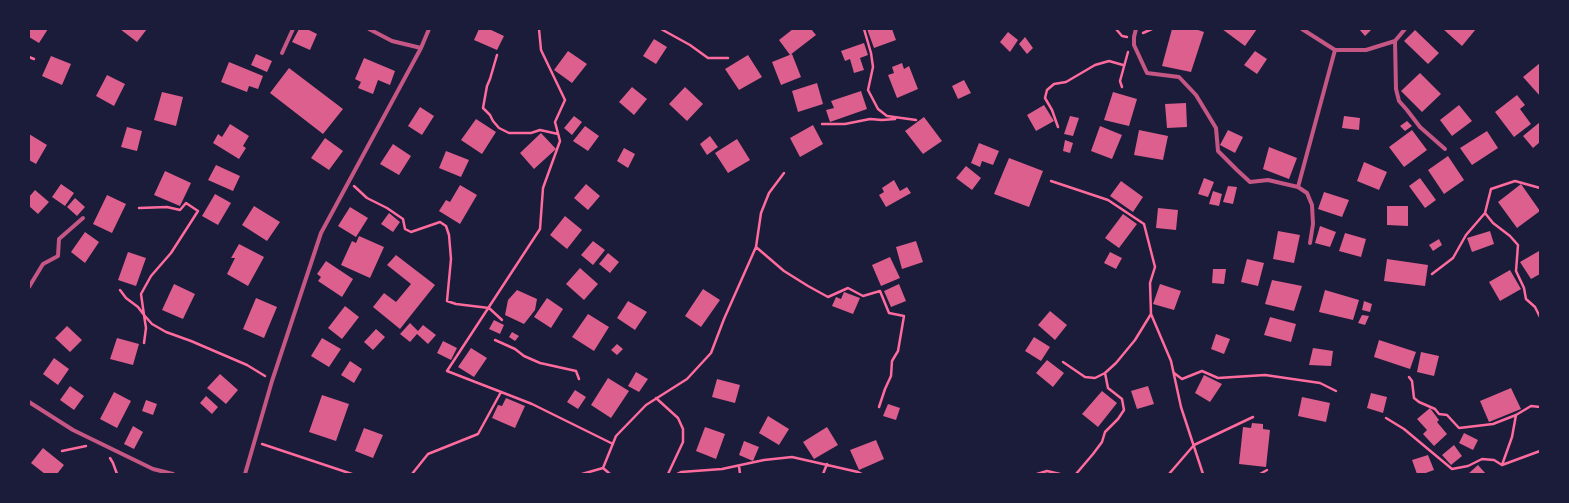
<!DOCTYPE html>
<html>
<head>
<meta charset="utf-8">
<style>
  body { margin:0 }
  #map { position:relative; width:1569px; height:503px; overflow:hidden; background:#1b1b3a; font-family:Karla,sans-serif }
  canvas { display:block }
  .frame { position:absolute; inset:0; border:30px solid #1b1b3a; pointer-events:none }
</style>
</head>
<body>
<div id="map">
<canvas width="1569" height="503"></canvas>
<div class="frame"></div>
</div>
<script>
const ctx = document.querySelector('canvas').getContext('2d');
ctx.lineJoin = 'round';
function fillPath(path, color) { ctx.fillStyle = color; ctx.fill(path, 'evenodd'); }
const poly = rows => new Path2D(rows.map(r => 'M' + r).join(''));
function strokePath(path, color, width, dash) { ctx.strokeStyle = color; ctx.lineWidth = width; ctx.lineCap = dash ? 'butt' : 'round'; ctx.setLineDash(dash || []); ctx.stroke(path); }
fillPath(poly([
  [29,29,48,29,39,43,29,37],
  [120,29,147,29,137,42],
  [299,29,307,29,317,34,310,50,292,42],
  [479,29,489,29,504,36,497,50,474,40],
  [793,29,811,29,816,35,790,55,779,40],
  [867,29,892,29,896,40,874,48],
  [1172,29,1195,29,1204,32,1191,72,1162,66],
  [1222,29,1257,29,1245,46],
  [1359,29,1372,29,1365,36],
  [1443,29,1476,29,1462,46],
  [1415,30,1439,53,1428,64,1404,41],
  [1008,32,1018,40,1010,52,1000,42],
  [1025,37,1033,48,1027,54,1019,44],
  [654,39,667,47,656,64,643,56],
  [864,43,868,55,860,58,864,70,854,73,850,59,845,61,841,51],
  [568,51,587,64,572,83,554,70],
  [1255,51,1267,59,1257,74,1244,65],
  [256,54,272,61,267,72,251,65],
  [792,54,801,77,781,85,772,62],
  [748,55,762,77,739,90,725,69],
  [51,56,71,64,62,85,42,76],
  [364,58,395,71,390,85,378,80,373,94,358,88,361,82,355,79],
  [229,62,263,76,258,89,249,86,247,92,221,82],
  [902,63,904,69,909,66,918,89,897,98,888,75,894,73,892,67],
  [1540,63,1540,96,1523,77],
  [289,68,343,109,323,134,270,93],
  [1420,73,1441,94,1422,112,1401,91],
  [107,75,125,84,114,106,96,96],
  [964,80,971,93,958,99,952,86],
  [817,83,823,104,798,112,792,91],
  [632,87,647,99,634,115,619,102],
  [685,87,703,104,687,121,669,104],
  [861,91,867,109,830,122,826,110,834,108,831,101],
  [162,92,183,97,176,126,154,120],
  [1113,92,1137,99,1129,126,1104,120],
  [1517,95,1525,105,1520,109,1531,124,1514,137,1495,112],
  [1186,103,1187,127,1167,128,1165,104],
  [1044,105,1054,121,1036,131,1027,115],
  [1459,105,1472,121,1452,136,1440,120],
  [420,107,434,116,422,135,408,126],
  [574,116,582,122,572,135,564,128],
  [1070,116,1079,118,1073,136,1064,134],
  [1344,116,1360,118,1359,130,1342,128],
  [924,117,942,141,923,154,905,131],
  [476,119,496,132,482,154,461,140],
  [1407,121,1412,126,1405,131,1400,126],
  [1540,122,1540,142,1533,148,1523,136],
  [230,124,249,136,243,146,246,148,239,159,213,143,218,134,222,137],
  [813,125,823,144,800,157,790,138],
  [585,126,599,136,588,151,573,141],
  [1100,126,1122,135,1112,159,1091,151],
  [127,127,142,131,137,151,121,147],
  [1139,130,1168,136,1163,160,1134,155],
  [1228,130,1243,137,1235,153,1220,145],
  [1412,130,1427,150,1404,167,1389,147],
  [1487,131,1498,148,1472,165,1460,148],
  [541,133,556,149,534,169,520,153],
  [29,134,47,145,36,164,29,160],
  [710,136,718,147,707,155,700,144],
  [325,138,343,151,329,170,311,158],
  [737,139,750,160,728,173,715,153],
  [1065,140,1073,143,1070,153,1063,151],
  [979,143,999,151,993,165,982,161,980,167,971,163],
  [393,144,411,156,399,175,380,164],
  [1269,147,1297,158,1289,179,1263,169],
  [624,148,635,154,628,168,617,161],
  [446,151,469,160,461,177,439,168],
  [1448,156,1464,180,1444,194,1428,170],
  [1009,158,1043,171,1029,207,994,194],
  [1364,162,1387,172,1379,190,1357,181],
  [216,165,240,176,233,191,208,180],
  [966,166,981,178,972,190,956,178],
  [165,171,191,183,180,206,154,195],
  [1204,178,1214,182,1208,197,1198,194],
  [1420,178,1436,200,1425,208,1409,186],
  [894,180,900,191,907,187,911,193,886,207,879,195,884,192,882,188],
  [1121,181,1143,197,1133,212,1110,196],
  [61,184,74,193,65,206,52,197],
  [586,184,600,196,588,210,574,198],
  [1521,184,1540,211,1517,228,1498,202],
  [460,185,477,195,460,224,439,211,446,200,450,202],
  [1228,186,1237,187,1233,204,1223,202],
  [35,190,49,202,38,214,29,206,29,197],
  [1213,191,1222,194,1219,206,1209,204],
  [1324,192,1349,200,1342,217,1318,209],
  [215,194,231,203,218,225,202,216],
  [107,195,126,204,112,233,93,224],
  [75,198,85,207,77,216,67,207],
  [254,206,280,222,267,241,242,225],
  [1387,206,1408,206,1408,226,1387,225],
  [350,207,368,218,356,237,338,226],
  [1158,208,1178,210,1176,230,1156,228],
  [389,213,400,222,393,232,381,224],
  [1123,214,1137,224,1119,248,1105,238],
  [565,216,582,230,567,249,550,235],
  [1320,226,1336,232,1330,247,1315,243],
  [1278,231,1300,235,1294,263,1273,259],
  [1490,231,1494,244,1472,252,1467,238],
  [85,232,99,242,85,263,71,252],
  [1345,233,1366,239,1361,257,1339,251],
  [359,236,384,247,370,278,341,265,352,241,356,243],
  [1439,239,1442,245,1433,251,1429,245],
  [593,241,605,250,593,265,581,255],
  [916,241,923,262,902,269,896,247],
  [239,244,264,257,248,286,227,274,235,258,231,258],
  [1539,251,1540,253,1540,274,1531,279,1520,262],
  [128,252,146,258,136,286,118,280],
  [1110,252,1122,258,1116,269,1104,263],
  [608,253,619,262,610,273,599,264],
  [396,255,435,285,400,329,373,307,384,293,396,302,411,284,387,265],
  [890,257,900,278,881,286,872,265],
  [1247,259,1264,263,1258,286,1241,282],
  [1387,259,1428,265,1425,286,1384,281],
  [326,261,353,279,342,297,318,281,321,277,317,274],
  [580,268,598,284,584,300,566,284],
  [1213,269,1226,269,1224,284,1212,283],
  [1510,270,1521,289,1500,301,1489,282],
  [1272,280,1302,286,1294,311,1265,304],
  [174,284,195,294,183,319,162,310],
  [899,284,906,301,891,307,884,291],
  [1160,284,1181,291,1174,310,1153,304],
  [703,289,720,300,701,327,685,316],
  [517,290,537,299,535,310,524,324,505,315,508,300],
  [1325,290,1359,300,1353,320,1319,312],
  [844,292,860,298,853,314,832,306,836,297,841,299],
  [256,298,277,307,264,338,243,329],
  [547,298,563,309,551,328,534,317],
  [628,301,647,312,635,330,617,318],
  [1364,301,1372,304,1370,312,1362,310],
  [345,306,359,317,342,339,328,328],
  [1050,311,1067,325,1055,340,1038,325],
  [588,314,609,327,594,351,572,337],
  [1362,315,1369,316,1365,325,1358,323],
  [1270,317,1296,324,1291,342,1264,335],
  [494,320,504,325,500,334,489,329],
  [410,323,418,331,423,325,436,335,428,344,417,334,410,342,400,334],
  [67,326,82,340,70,352,55,338],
  [376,329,385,337,373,350,364,342],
  [512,332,519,336,515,341,509,337],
  [1216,334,1230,339,1224,354,1211,349],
  [1034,337,1050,347,1041,361,1025,351],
  [117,338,139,344,133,365,110,359],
  [322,338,341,349,329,367,311,356],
  [1379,340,1416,352,1410,369,1374,357],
  [443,341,457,348,451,360,437,353],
  [617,344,623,349,617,355,611,350],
  [471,348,487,358,474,377,458,367],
  [1313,348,1333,351,1331,366,1309,365],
  [1421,352,1439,356,1434,376,1417,372],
  [54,358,69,369,58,385,43,374],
  [1047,360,1064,373,1053,387,1036,373],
  [350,361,362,369,354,383,341,375],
  [636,372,648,379,639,392,628,386],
  [220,374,238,390,226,404,207,388],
  [1204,375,1222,384,1210,402,1195,393],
  [608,378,629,391,611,418,591,405],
  [717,379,740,385,735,403,712,397],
  [70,386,84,396,74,410,60,400],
  [1148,386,1154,404,1137,409,1131,391],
  [1511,388,1521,409,1489,422,1480,401],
  [575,390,586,397,578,409,567,402],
  [1102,391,1117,403,1098,427,1082,414],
  [114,392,131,401,117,428,100,419],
  [1371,393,1387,397,1383,413,1367,408],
  [322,395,349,404,336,441,309,432],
  [206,396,218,407,212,414,200,403],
  [1302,397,1330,403,1326,422,1298,416],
  [506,398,525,406,515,428,492,418,498,405,502,406],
  [146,400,157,404,153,415,142,411],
  [888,404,900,408,896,420,883,416],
  [1430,408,1439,420,1437,422,1447,434,1434,446,1423,434,1427,430,1417,419],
  [768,416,789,429,779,445,759,433],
  [1252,423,1263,424,1263,429,1270,430,1266,467,1239,464,1243,427,1251,428],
  [133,426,143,432,134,449,124,444],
  [705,427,725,434,716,459,696,451],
  [827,427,838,445,814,459,803,442],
  [364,428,383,435,373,458,355,451],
  [1464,433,1478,440,1473,450,1459,443],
  [876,440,884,459,859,470,850,450],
  [744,441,759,447,753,461,739,455],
  [1454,445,1462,456,1451,465,1442,455],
  [43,448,64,465,57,474,45,474,31,463],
  [1428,455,1434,470,1423,474,1417,474,1412,460],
  [1478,465,1486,474,1468,474]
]), '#dd5f8e');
strokePath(poly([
  [539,29,541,50,565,100,555,122,560,141,543,188,540,229,447,371,532,404,613,444],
  [661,29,690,45,708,58,728,58],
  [864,29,871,53,873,67,868,90,878,109,887,116,916,120],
  [1116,29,1122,36,1127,37],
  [1143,33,1152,29],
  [497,55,490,79,487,86,483,108,490,115,493,121,499,128,509,133,531,133,540,130,558,134],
  [29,57,34,59],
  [1122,87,1120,81,1128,52],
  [822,124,845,124,870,119,882,120,895,119],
  [1058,127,1052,110,1045,98,1047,90,1054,84,1066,82,1095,65,1109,61,1123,65],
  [1051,181,1108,200,1144,224,1155,267,1150,283,1151,314,1171,361,1181,407,1203,474],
  [354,186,367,198,387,208,403,219,405,229,411,232,440,222,446,226,449,235,451,259,447,301,456,304,489,308,502,320],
  [139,208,167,207,180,210,186,203,198,211,171,253,151,276,141,294,144,315,152,324,166,332,191,341,247,365,265,376],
  [1485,213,1493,223,1510,236,1518,245,1516,271,1524,288,1526,299,1535,307,1540,317],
  [756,247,784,271,808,286,828,297,848,288,863,296,880,291,889,313,904,316,898,351,892,361,891,376,885,389,879,407],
  [1432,274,1453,258,1466,235,1485,213,1491,189,1515,181,1540,188],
  [120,290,126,298,138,307,144,315,146,328,144,343],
  [495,340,515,349,524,356,540,363,576,371,579,379],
  [1063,362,1085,377,1095,378,1105,373],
  [1174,373,1182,379,1202,371,1218,378,1265,375,1320,383,1336,391],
  [1409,377,1412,381,1414,398,1419,402,1435,409,1439,414,1447,415,1459,428,1493,424,1516,415,1531,406,1540,407],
  [656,398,678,418,683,429,683,442,668,474],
  [1386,418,1404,429,1452,469,1468,466,1482,459,1494,460,1502,465,1540,451],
  [262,444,352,474],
  [62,451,86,446],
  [110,458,113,463,117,474],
  [1502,465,1512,437,1516,415],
  [739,466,740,474],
  [412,474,428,454,478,434,501,392],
  [582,474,603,468],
  [610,474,603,468,616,436,646,405,687,379,711,353,724,319,756,247,761,213,769,193,784,173],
  [677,474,681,472,722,469,764,460,792,457,858,472,862,474],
  [823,474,827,464],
  [1037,474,1047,471,1060,474],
  [1076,474,1093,454,1102,442,1105,432,1118,419,1124,410,1122,399,1108,388,1105,373,1116,363,1135,340,1151,314],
  [1169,474,1194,445,1253,417],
  [1260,474,1267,470]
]), '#ff6b9d', 2.5);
strokePath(poly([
  [369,29,392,41,421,48],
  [1136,29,1134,37,1134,45,1147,73,1179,77,1196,95,1216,128,1218,151,1237,170,1250,182,1268,180,1298,187],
  [1302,29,1335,50,1366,50,1395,41,1405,29],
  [1395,41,1396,89,1399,101,1407,110,1420,127,1445,149],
  [282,53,293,29],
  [1310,243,1313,224,1312,205,1307,193,1298,187,1335,50],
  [29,287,43,264,58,256,59,239,83,218],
  [29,402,73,430,153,469,173,474],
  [245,474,272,381,321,233,421,48,429,29]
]), '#c65784', 4);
</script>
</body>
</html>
